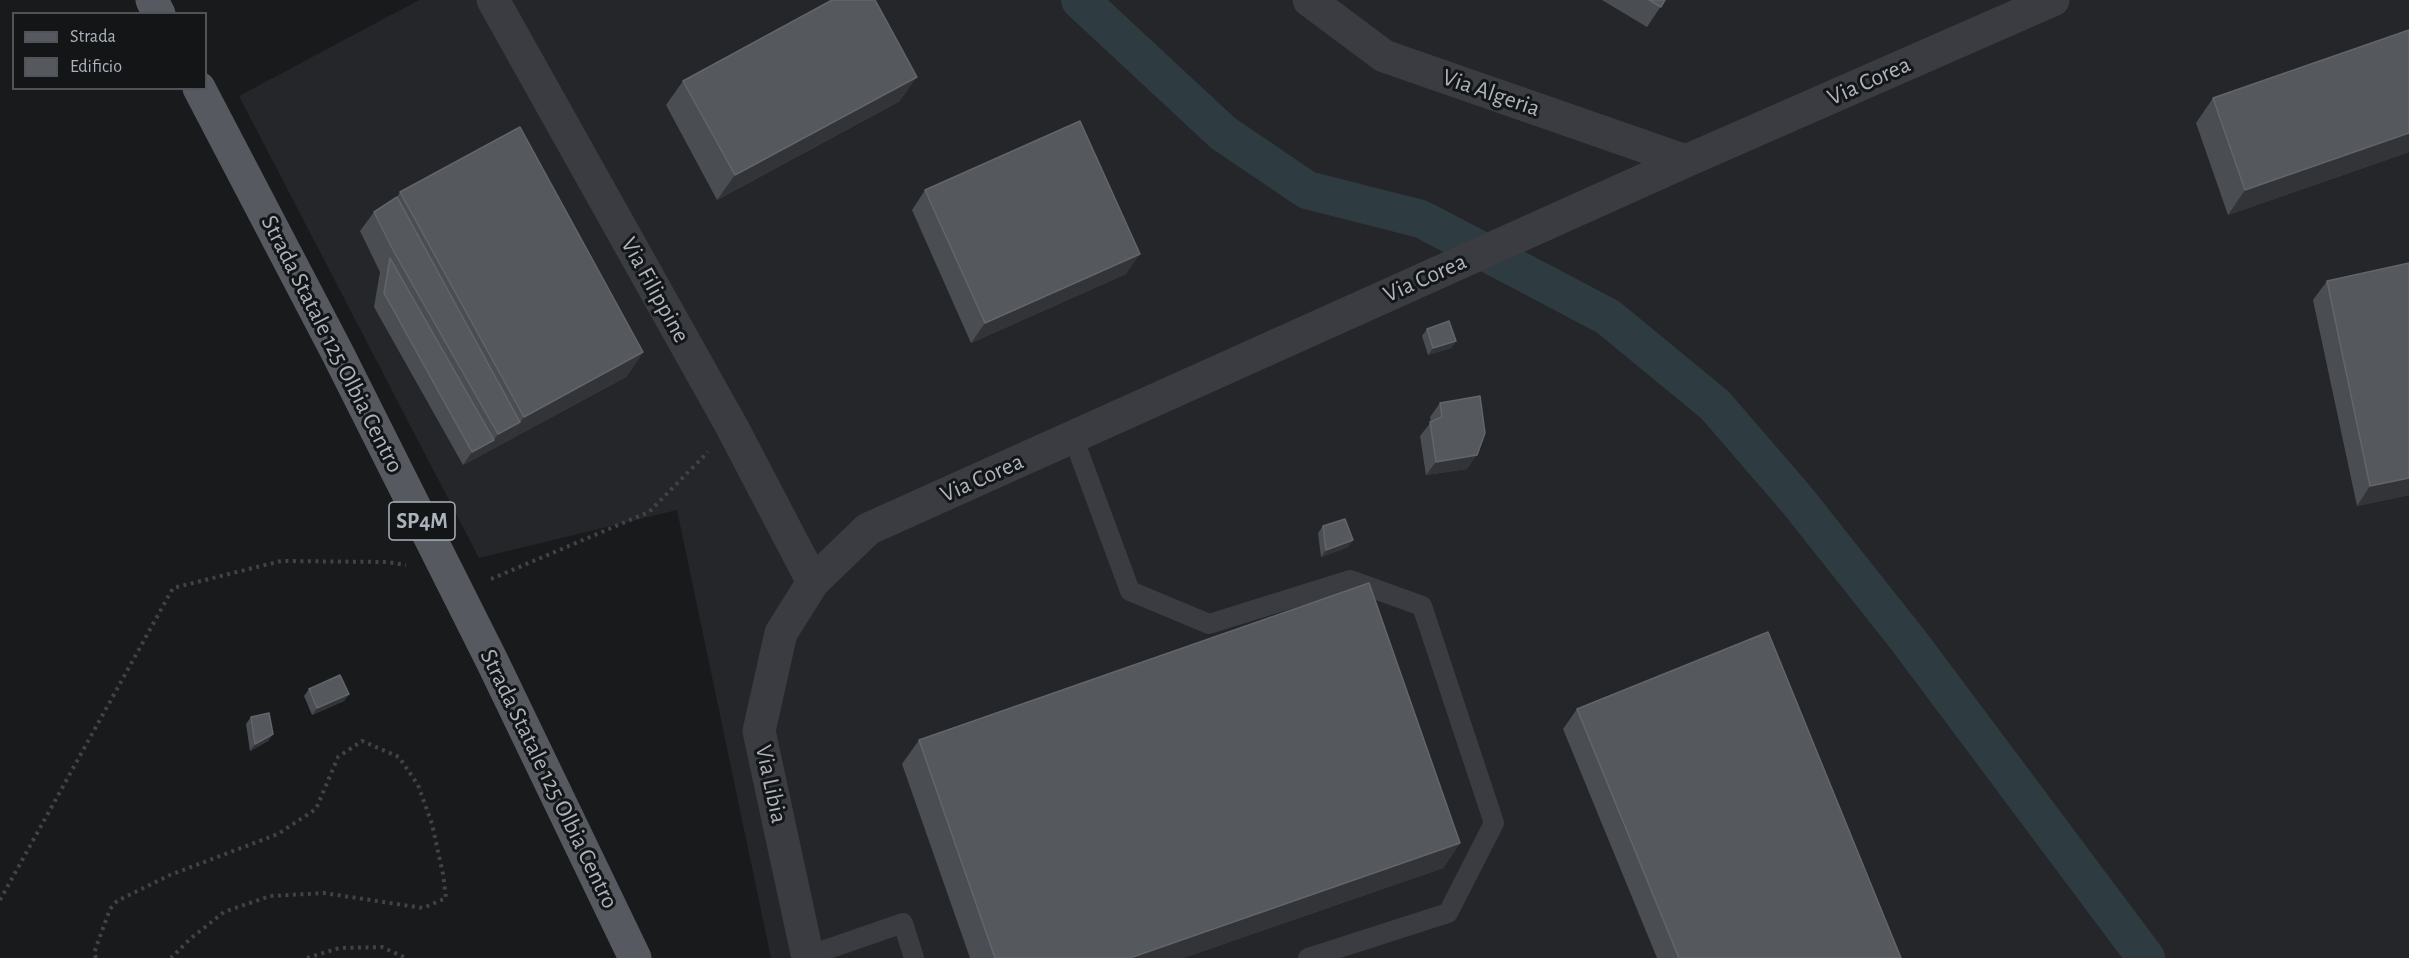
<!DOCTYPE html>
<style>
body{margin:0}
#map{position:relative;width:2409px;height:958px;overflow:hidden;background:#191a1c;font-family:"Alegreya Sans",sans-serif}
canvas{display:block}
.legend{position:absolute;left:12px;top:12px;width:195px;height:78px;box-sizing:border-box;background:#141517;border:2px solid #505459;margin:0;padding:8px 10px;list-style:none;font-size:18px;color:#abb3bc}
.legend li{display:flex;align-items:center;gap:12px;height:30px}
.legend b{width:30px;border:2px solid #505459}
</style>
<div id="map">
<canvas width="2409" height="958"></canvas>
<ul class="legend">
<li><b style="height:8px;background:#565a60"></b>Strada</li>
<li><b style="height:16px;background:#55585d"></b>Edificio</li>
</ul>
</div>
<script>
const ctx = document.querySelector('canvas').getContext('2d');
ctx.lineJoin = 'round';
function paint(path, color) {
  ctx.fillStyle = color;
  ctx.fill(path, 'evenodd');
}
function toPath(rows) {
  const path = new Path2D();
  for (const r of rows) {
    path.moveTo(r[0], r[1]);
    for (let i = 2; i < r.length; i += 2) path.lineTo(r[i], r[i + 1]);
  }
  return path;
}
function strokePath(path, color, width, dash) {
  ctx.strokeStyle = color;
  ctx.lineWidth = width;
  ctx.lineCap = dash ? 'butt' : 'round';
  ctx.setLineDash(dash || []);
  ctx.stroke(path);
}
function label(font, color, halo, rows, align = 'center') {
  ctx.font = font + ' "Alegreya Sans",sans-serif';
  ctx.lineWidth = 6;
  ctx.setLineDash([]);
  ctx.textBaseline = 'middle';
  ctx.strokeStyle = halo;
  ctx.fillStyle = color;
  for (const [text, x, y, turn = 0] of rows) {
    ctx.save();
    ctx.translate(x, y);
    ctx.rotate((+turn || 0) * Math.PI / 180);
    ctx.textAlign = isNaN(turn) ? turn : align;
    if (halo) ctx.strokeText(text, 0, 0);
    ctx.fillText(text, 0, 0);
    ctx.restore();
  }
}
paint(toPath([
 [419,0,2409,0,2409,958,771,958,677,510,479,558,239,96]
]), '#252629');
strokePath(toPath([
 [1080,0,1223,133,1307,190,1421,219,1519,270,1608,317,1715,405,1797,500,1908,640,2146,958]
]), '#2e3b41', 38);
strokePath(toPath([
 [491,579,649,512,708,452],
 [0,900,173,588,281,561,387,562,406,565],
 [96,958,94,953,110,909,117,901,170,875,278,834,316,809,338,757,362,741,399,757,418,785,432,824,443,874,446,898,423,908,324,893,270,896,224,912,190,939,171,958],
 [307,958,339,948,382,947,406,958]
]), '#404348', 4, [3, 4.5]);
strokePath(toPath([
 [1073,437,1130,591,1209,624,1350,580,1422,606,1494,823,1448,913,1308,958],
 [808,956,903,923,914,958]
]), '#3a3c41', 20);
strokePath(toPath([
 [493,0,732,427,813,582],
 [1309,0,1384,56,1686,161],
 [808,958,759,731,781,633,813,582,868,529,1686,161,2053,0]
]), '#3a3c41', 33);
strokePath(toPath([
 [152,0,159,14]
]), '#565a60', 33);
strokePath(toPath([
 [199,88,337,352,492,661,635,958]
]), '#565a60', 33);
paint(toPath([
 [1602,0,1665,0,1647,27],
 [2409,30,2409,152,2228,215,2196,123,2213,98],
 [683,81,900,101,717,200,666,105],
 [925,190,1126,274,971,343,912,210],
 [400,192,643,352,626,377,463,465,374,307,380,272,360,231,374,212,397,197],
 [2327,281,2409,495,2357,506,2313,300],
 [1427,329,1456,341,1451,348,1428,355,1422,336],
 [1440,403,1467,469,1426,475,1420,436,1431,422,1430,417],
 [1323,526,1348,547,1321,557,1318,533],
 [309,689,349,694,344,701,312,715,304,696],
 [1577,709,1901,958,1657,958,1563,729],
 [251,717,273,734,268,741,250,751,246,724],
 [919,740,1460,843,1443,868,1183,958,970,958,902,764]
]), '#4a4d51');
paint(toPath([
 [917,77,900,101,717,200,735,175],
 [2409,133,2409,152,2228,215,2245,190],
 [1140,254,1126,274,971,343,985,323],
 [1456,341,1451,348,1428,355,1433,348],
 [643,352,626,377,506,442,524,417],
 [520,422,506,442,463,465,472,452,494,440,498,434],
 [1477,455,1467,469,1426,475,1436,462],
 [2409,478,2409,495,2357,506,2370,486],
 [1353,540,1348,547,1321,557,1326,550],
 [349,694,344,701,312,715,317,708],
 [273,734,268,741,250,751,255,744],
 [1460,843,1443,868,1183,958,1130,958]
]), '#323437');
const building = toPath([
 [832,0,875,0,917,77,735,175,683,81,832,0],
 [1649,0,1665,0,1661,7,1649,0],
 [2409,30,2409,133,2245,190,2213,98,2409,30],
 [1080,121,1140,254,985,323,925,190,1080,121],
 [520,127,643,352,524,417,400,192,520,127],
 [397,197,520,422,498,434,394,252,374,212,397,197],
 [390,258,494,440,472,452,384,293,390,258],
 [2409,263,2409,478,2370,486,2327,281,2409,263],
 [1449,321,1456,341,1433,348,1427,329,1449,321],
 [1480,396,1485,433,1477,455,1436,462,1430,422,1442,417,1440,403,1480,396],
 [1345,519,1353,540,1326,550,1323,526,1345,519],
 [1369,583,1460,843,1130,958,995,958,919,740,1369,583],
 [1768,632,1901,958,1679,958,1577,709,1768,632],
 [340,675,349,694,317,708,309,689,340,675],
 [269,713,273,734,255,744,251,717,269,713]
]);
paint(building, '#55585d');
strokePath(building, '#62666c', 1.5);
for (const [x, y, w] of [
 [422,521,66]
]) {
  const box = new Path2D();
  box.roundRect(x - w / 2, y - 19, w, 38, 4.5);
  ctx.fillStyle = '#141517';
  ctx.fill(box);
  strokePath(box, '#abb3bc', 1.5);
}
label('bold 22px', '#abb3bc', null, [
 ["SP4M",422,521]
]);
label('24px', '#abb3bc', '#141517', [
 ["Via Corea",1869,81,-24],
 ["Via Algeria",1491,93,19],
 ["Via Corea",1425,278,-24],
 ["Via Filippine",655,290,61],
 ["Strada Statale 125 Olbia Centro",332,344,63],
 ["Via Corea",982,478,-24],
 ["Strada Statale 125 Olbia Centro",549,779,64],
 ["Via Libia",771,784,78]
]);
</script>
